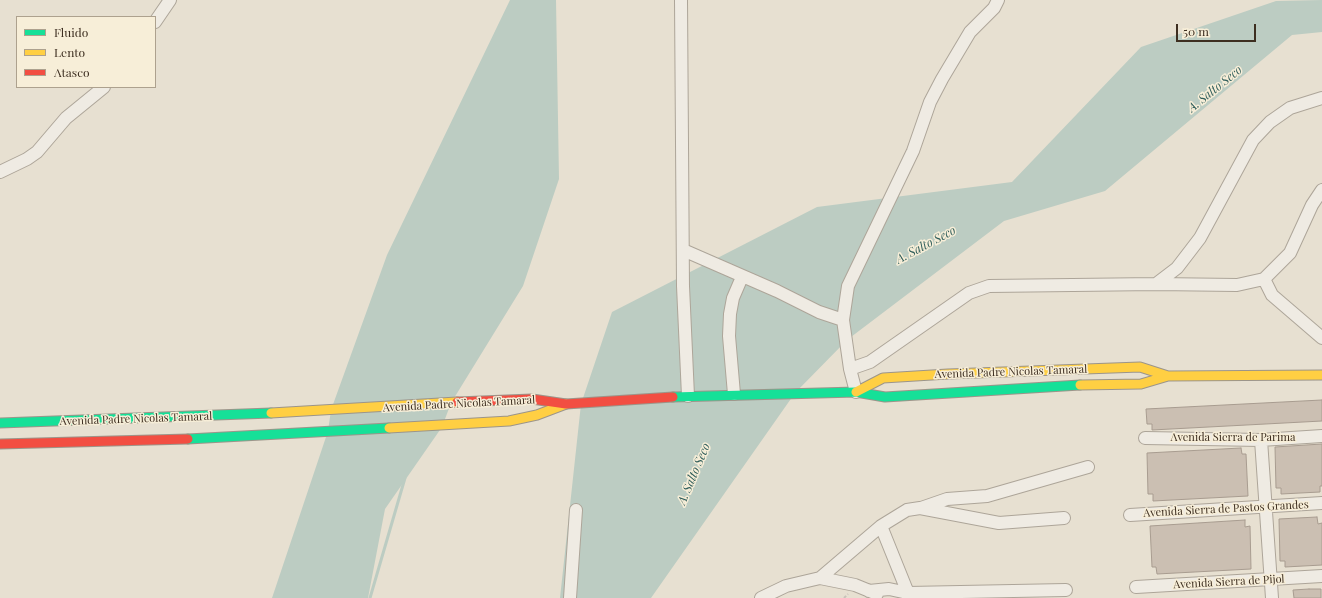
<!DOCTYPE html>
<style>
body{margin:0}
#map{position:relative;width:1322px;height:598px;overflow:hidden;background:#e7e0d1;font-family:"Playfair Display",serif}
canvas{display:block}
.legend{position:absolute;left:16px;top:16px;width:140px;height:72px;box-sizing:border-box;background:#f7eed8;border:1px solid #ada18e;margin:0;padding:5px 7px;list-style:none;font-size:12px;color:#3d2e20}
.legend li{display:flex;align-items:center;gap:8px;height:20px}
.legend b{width:20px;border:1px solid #ada18e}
.scale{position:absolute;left:1176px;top:24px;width:80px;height:18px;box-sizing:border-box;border:2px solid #3d2e20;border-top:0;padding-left:5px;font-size:12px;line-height:14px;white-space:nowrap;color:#3d2e20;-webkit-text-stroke:3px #f7eed8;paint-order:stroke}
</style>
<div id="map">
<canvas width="1322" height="598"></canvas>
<ul class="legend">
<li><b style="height:5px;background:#16e098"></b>Fluido</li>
<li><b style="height:5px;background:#ffcf43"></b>Lento</li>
<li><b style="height:5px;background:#f24e42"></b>Atasco</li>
</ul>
<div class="scale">50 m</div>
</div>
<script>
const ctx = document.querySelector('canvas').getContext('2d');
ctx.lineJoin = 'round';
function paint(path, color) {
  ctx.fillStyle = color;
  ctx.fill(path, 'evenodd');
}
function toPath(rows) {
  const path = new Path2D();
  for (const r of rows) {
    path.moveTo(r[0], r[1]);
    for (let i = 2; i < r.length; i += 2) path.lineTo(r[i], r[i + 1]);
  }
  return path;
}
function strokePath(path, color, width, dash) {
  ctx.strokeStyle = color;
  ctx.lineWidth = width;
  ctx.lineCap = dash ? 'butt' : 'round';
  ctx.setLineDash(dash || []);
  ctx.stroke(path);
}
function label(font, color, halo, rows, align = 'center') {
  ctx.font = font + ' "Playfair Display",serif';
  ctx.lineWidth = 3;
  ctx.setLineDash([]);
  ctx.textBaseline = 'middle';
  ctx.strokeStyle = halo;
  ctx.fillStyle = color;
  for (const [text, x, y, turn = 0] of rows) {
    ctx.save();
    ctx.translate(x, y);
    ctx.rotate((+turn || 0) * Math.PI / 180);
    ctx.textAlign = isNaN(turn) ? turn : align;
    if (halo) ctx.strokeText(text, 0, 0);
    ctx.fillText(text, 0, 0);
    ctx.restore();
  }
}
paint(toPath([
 [510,0,556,0,559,179,523,286,451,403,442,427,385,509,368,598,272,598,328,431,331,410,387,255],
 [1322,0,1322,32,1292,35,1105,191,1004,221,847,340,795,393,651,598,560,598,581,404,612,312,817,207,1012,182,1141,47,1276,1]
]), '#bcccc2');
strokePath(toPath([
 [370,598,405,478]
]), '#bcccc2', 3);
const building = toPath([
 [1322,400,1322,421,1152,430,1152,424,1147,424,1146,409,1322,400],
 [1322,444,1322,486,1320,486,1320,492,1281,494,1281,488,1276,488,1275,447,1322,444],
 [1241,448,1242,454,1246,454,1248,496,1153,501,1153,494,1148,494,1147,453,1241,448],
 [1317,517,1318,524,1322,523,1322,565,1285,567,1285,561,1280,561,1279,519,1317,517],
 [1245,520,1245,527,1250,526,1251,569,1157,574,1156,567,1152,567,1150,526,1245,520],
 [1309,589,1321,589,1321,598,1294,598,1293,590,1309,589]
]);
paint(building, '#cbbfb2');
strokePath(building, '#a89c90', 1);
const street = toPath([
 [681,0,683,286,688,396],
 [155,22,170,0],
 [0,172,27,159,37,152,66,118,104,87],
 [683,250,777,291,819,312,843,320],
 [1264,279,1272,295,1322,338],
 [1156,284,1177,268,1200,238,1253,140,1270,122,1290,108,1322,98],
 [850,369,870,362,969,293,989,286,1156,284,1237,285,1264,279,1290,253,1312,205,1322,190],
 [856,392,850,369,843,320,848,286,913,151,930,102,942,79,970,32,994,8,998,0],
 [734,394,729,336,730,314,733,298,742,277],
 [1145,438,1261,440,1322,436],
 [1261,440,1272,598],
 [921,508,947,499,987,496,1088,467],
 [1130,515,1322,503],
 [881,526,910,598],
 [820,578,881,526,907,510,920,508,999,523,1064,518],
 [1136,587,1322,576],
 [869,591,889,589,908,593,1066,590],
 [570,598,576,510],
 [761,598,786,586,820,578,855,585,877,594]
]);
const fast = toPath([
 [673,397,856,392,885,397,1080,385],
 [0,423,271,413],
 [188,439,389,428]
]);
const slow = toPath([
 [1080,385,1141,384,1168,376,1322,375],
 [856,392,883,378,948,374,1140,367,1168,376],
 [271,413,457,402],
 [389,428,509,421,537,415,566,404]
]);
const jam = toPath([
 [457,402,532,399,566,404,673,397],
 [0,444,188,439]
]);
strokePath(street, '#ada599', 14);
strokePath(fast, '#9c958a', 11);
strokePath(slow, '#9c958a', 11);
strokePath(jam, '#9c958a', 11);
strokePath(toPath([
 [844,598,848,594]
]), '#c8c2b9', 2, [3, 2]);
strokePath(street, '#efebe3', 12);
strokePath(fast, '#16e098', 9);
strokePath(slow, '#ffcf43', 9);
strokePath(jam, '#f24e42', 9);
label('11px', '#3d2e20', '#f7eed8', [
 ["Avenida Padre Nicolas Tamaral",1011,372,-2],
 ["Avenida Padre Nicolas Tamaral",459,404,-3],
 ["Avenida Padre Nicolas Tamaral",136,419,-2],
 ["Avenida Sierra de Parima",1233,438],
 ["Avenida Sierra de Pastos Grandes",1226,509,-3],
 ["Avenida Sierra de Pijol",1229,582,-3]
]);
label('italic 12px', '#2f5d5a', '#f7eed8', [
 ["A. Salto Seco",1215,89,-39],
 ["A. Salto Seco",926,245,-28],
 ["A. Salto Seco",694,474,-67]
]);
</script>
